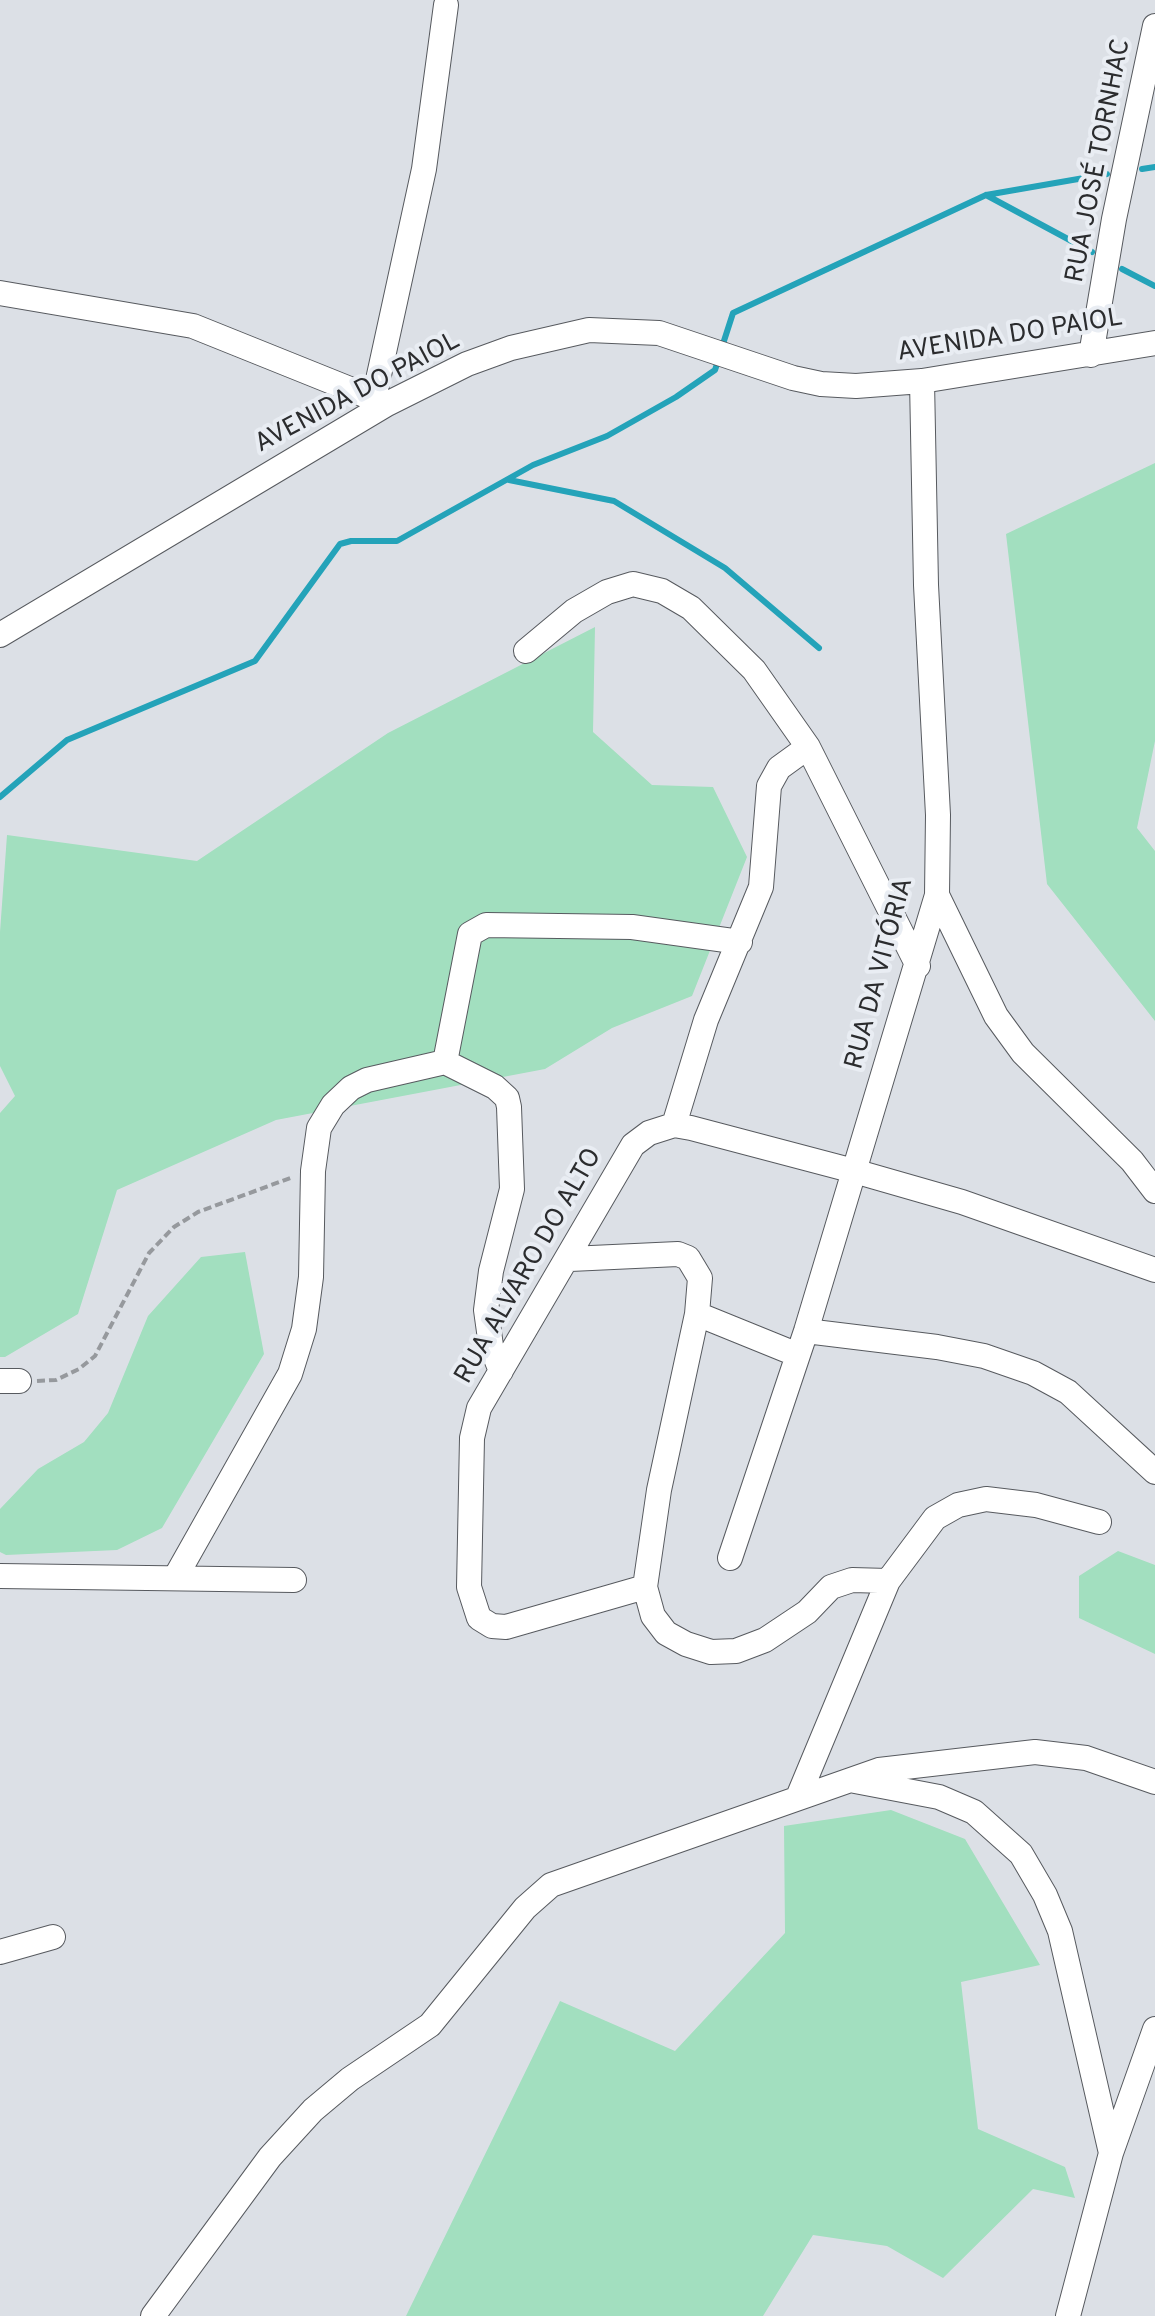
<!DOCTYPE html>
<meta charset="utf-8">
<style>
body{margin:0}
canvas{display:block;background:#dce0e6}
</style>
<canvas width="1155" height="2316"></canvas>
<script>
const ctx = document.querySelector('canvas').getContext('2d');
ctx.lineJoin = 'round';
function paint(path, color) {
  ctx.fillStyle = color;
  ctx.fill(path, 'evenodd');
}
function toPath(rows) {
  const path = new Path2D();
  for (const r of rows) {
    path.moveTo(r[0], r[1]);
    for (let i = 2; i < r.length; i += 2) path.lineTo(r[i], r[i + 1]);
  }
  return path;
}
function strokePath(path, color, width, dash) {
  ctx.strokeStyle = color;
  ctx.lineWidth = width;
  ctx.lineCap = dash ? 'butt' : 'round';
  ctx.setLineDash(dash || []);
  ctx.stroke(path);
}
function label(font, color, halo, rows, align = 'center') {
  ctx.font = font + ' Overpass,sans-serif';
  ctx.lineWidth = 8;
  ctx.setLineDash([]);
  ctx.textBaseline = 'middle';
  ctx.strokeStyle = halo;
  ctx.fillStyle = color;
  for (const [text, x, y, turn = 0] of rows) {
    ctx.save();
    ctx.translate(x, y);
    ctx.rotate((+turn || 0) * Math.PI / 180);
    ctx.textAlign = isNaN(turn) ? turn : align;
    if (halo) ctx.strokeText(text, 0, 0);
    ctx.fillText(text, 0, 0);
    ctx.restore();
  }
}
paint(toPath([
 [1155,463,1155,741,1137,828,1155,851,1155,1021,1047,884,1006,534],
 [595,627,593,732,652,785,713,787,747,857,692,996,612,1028,545,1069,276,1120,117,1190,78,1314,5,1357,0,1357,0,1113,15,1096,0,1066,0,932,7,835,197,861,388,733],
 [245,1252,264,1354,162,1528,117,1550,6,1555,0,1552,0,1509,38,1469,84,1442,108,1413,148,1316,201,1257],
 [1118,1551,1155,1565,1155,1654,1079,1618,1079,1576],
 [891,1810,965,1839,1040,1965,961,1982,978,2129,1065,2167,1075,2198,1033,2189,943,2278,887,2246,813,2235,763,2316,406,2316,560,2001,675,2051,785,1933,784,1826]
]), '#a2dfbf');
strokePath(toPath([
 [1142,169,1155,167],
 [986,195,1092,252],
 [1122,269,1155,286],
 [722,347,733,313,986,195,1107,174],
 [509,480,614,501,725,568,819,648],
 [0,797,67,740,255,661,340,544,351,541,397,541,533,465,607,436,676,397,715,370,719,358]
]), '#24a3b9', 6);
const minor = toPath([
 [0,293,193,326,387,404],
 [1091,355,1114,219,1155,26],
 [374,398,424,169,446,5],
 [0,635,387,404,467,364,511,348,589,330,659,333,793,378,821,384,856,386,922,381,1155,343],
 [526,651,574,611,607,592,633,584,662,591,691,608,754,670,808,747,918,966],
 [937,895,996,1016,1023,1053,1132,1161,1155,1191],
 [445,1062,495,1087,507,1098,509,1107,512,1189,491,1271,486,1310,491,1346,501,1371],
 [674,1125,706,1020,761,887,769,786,779,768,808,747],
 [570,1259,678,1254,688,1258,700,1278,697,1314,798,1355],
 [697,1314,659,1490,645,1587,653,1616,666,1633,686,1644,711,1652,736,1651,765,1640,807,1612,831,1587,852,1580,888,1581],
 [806,1331,937,1347,984,1356,1033,1373,1068,1392,1155,1472],
 [0,1381,19,1381],
 [730,1558,806,1331,937,895,938,815,926,585,922,381],
 [0,1576,294,1580],
 [175,1578,290,1374,304,1329,311,1277,313,1171,319,1128,333,1105,351,1088,367,1080,445,1062,470,934,486,925,632,927,740,942],
 [645,1587,506,1627,492,1626,479,1618,469,1587,472,1438,479,1408,633,1145,649,1133,674,1125,691,1128,854,1171,962,1202,1155,1270],
 [855,1781,939,1797,974,1812,1021,1854,1045,1895,1060,1931,1111,2153],
 [798,1797,888,1581,935,1518,958,1505,986,1499,1036,1505,1099,1522],
 [0,1952,53,1937],
 [153,2316,270,2157,313,2110,350,2079,430,2025,525,1908,551,1885,879,1770,1035,1752,1086,1758,1155,1782],
 [1068,2316,1111,2153,1155,2029]
]);
strokePath(minor, '#575a5f', 26);
strokePath(toPath([
 [37,1381,56,1380,79,1369,95,1356,149,1253,174,1227,198,1212,293,1177]
]), '#96999d', 4, [8, 4]);
strokePath(minor, '#fff', 24);
label('26px', '#2b2c2e', '#e9edf3', [
 ["RUA JOSÉ TORNHAC",1100,161,-79],
 ["AVENIDA DO PAIOL",1010,337,-9],
 ["AVENIDA DO PAIOL",358,394,-28],
 ["RUA DA VITÓRIA",881,974,-75],
 ["RUA ALVARO DO ALTO",530,1267,-60]
]);
</script>
